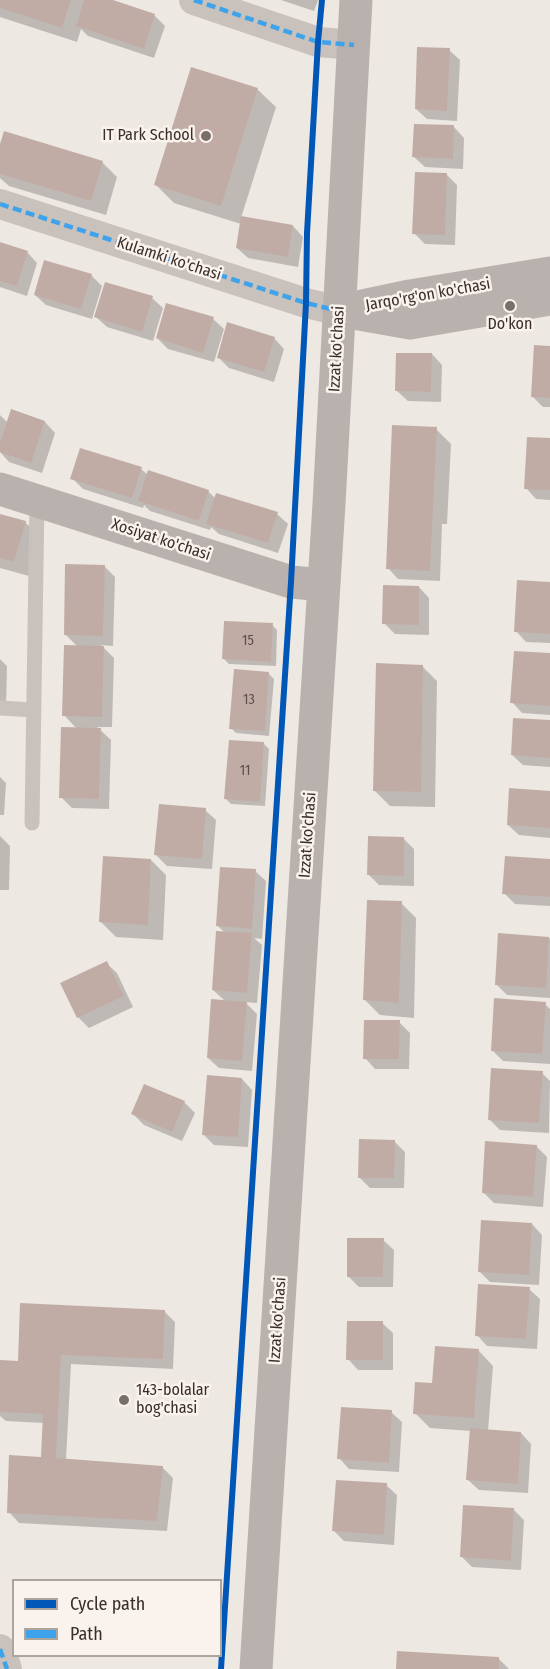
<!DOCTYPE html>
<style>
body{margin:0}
#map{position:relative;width:550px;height:1669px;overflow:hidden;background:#eee8e3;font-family:"Fira Sans Condensed",sans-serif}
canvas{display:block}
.legend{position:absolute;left:12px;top:1579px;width:210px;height:78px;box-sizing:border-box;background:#faf2ec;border:2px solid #ada49e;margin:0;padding:8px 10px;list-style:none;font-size:18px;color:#392e2a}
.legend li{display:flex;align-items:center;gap:12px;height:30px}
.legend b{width:30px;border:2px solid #ada49e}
</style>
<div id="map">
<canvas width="550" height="1669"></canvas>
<ul class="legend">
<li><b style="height:8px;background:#0057b8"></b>Cycle path</li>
<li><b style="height:8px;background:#3fa3eb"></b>Path</li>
</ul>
</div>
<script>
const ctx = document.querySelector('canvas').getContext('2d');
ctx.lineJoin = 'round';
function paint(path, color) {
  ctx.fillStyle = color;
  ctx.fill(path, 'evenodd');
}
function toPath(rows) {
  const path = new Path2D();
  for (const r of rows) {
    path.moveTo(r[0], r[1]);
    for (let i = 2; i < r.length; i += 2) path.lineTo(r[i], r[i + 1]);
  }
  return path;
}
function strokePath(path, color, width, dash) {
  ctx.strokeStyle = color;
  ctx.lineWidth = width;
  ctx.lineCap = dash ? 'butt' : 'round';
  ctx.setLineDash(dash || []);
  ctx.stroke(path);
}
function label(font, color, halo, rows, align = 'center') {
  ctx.font = font + ' "Fira Sans Condensed",sans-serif';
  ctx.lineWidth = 5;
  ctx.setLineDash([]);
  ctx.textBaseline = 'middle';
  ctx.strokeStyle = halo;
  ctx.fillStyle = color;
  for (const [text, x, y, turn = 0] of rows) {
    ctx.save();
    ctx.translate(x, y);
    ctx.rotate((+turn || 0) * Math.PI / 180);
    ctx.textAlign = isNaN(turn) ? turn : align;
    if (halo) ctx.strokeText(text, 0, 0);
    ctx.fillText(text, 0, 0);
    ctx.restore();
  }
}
paint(toPath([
 [0,0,108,0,155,16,165,26,154,58,88,36,81,29,77,42,0,17],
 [281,0,318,0,314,11],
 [449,50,460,60,457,121,427,119,416,109],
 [257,89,276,107,241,218,293,226,303,237,298,267,248,258,237,248,241,224,174,203,156,185],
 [454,127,464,138,463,169,425,167,414,157],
 [0,149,102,162,117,177,106,215,9,186,0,178],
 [447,175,457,185,455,245,425,244,414,233],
 [0,244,27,252,37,263,27,296,0,287],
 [91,275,102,286,92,319,46,305,35,295],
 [152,298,163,308,153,341,107,327,96,317],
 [213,319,224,329,214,362,168,349,157,338],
 [274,338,284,349,274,382,229,368,218,357],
 [550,347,550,407,543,407,532,396],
 [432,354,442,365,441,402,408,401,397,391],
 [0,415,8,423,45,422,55,433,42,473,9,462,0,452],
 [436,429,451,444,447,524,442,524,440,581,398,579,388,568],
 [550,440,550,500,536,499,526,488],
 [141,469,148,475,208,491,216,499,277,514,288,524,278,553,219,534,211,527,210,530,150,511,144,505,143,508,83,489,72,478],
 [0,515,25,522,40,537,29,576,0,568],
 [104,566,115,577,113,646,101,645,114,658,112,727,97,727,111,740,109,809,72,808,61,797,77,729,64,715,78,647,65,634],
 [550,584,550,643,526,642,516,631],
 [419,587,429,598,429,635,395,634,384,623],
 [272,625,277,630,276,666,229,664,224,659],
 [550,655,550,715,522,713,512,702],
 [0,659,7,666,6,706,0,706],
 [422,666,437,681,435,807,390,806,375,791],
 [269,674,274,679,269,736,236,733,231,728],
 [550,722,550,767,523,765,512,755],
 [264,744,269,749,265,806,231,804,226,799],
 [0,777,6,783,4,815,0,815],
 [550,792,550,838,519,835,508,825],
 [205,810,216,820,212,869,167,866,156,855],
 [0,836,10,846,9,890,0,890],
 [404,839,414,849,414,886,379,885,369,875],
 [151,860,166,875,163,940,116,937,101,922],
 [550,861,550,906,515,904,504,893],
 [255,871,266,881,262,939,254,938,262,945,257,1003,245,1002,257,1014,252,1071,219,1068,208,1058,225,1001,213,990,225,933,217,925],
 [401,903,416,918,414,1018,380,1015,365,1000],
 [549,938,550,939,550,998,507,995,496,984],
 [106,963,117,973,133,1007,89,1028,78,1017,62,984],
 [545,1004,550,1009,550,1064,503,1061,492,1050],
 [399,1022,410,1033,409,1069,375,1069,365,1058],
 [542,1073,550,1081,549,1133,500,1130,489,1119],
 [242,1079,252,1090,248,1147,214,1145,203,1134],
 [184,1102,195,1113,182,1141,144,1125,133,1114],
 [394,1141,405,1152,404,1188,370,1188,359,1177],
 [536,1146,547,1157,543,1207,494,1203,484,1193],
 [532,1224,542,1235,539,1285,490,1282,479,1271],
 [383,1240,394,1250,393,1287,359,1287,348,1276],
 [529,1289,540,1299,537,1349,487,1346,477,1335],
 [164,1311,175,1322,173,1369,71,1364,66,1460,162,1467,173,1478,167,1531,19,1523,9,1512,42,1459,44,1423,6,1421,0,1416,0,1361,19,1363],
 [382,1323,393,1333,393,1370,358,1370,348,1359],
 [478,1350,493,1366,488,1431,521,1433,531,1444,528,1493,479,1490,468,1480,471,1431,430,1428,415,1413,433,1385],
 [391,1412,402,1422,399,1472,349,1469,339,1458],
 [386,1485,397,1495,394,1545,344,1541,334,1531],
 [514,1510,524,1520,521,1570,472,1567,461,1556],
 [499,1659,509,1669,398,1669]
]), '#0003');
paint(toPath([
 [0,0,71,0,62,28,0,8],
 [84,0,113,0,155,14,144,49,76,26],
 [417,47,450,48,447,111,415,109],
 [191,67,258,88,221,206,154,185],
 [414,124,454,125,453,159,412,157],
 [4,131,103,161,91,201,0,174,0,144],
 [415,172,447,173,445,235,412,234],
 [241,216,293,225,288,257,236,248],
 [0,242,28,251,17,286,0,281],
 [44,260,92,274,81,309,34,295],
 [105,282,153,296,142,332,94,317],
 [166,303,214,317,203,353,156,338],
 [227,322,275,337,264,372,217,358],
 [534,345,550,346,550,398,531,397],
 [396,353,432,353,431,392,395,391],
 [11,409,45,421,31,463,0,452,0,443],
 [392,425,437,427,430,571,386,569],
 [527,437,550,438,550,490,524,489],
 [80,448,142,467,132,498,70,479],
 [148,470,209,490,199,521,138,501],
 [216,493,278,512,268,543,206,524],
 [0,514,26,521,14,562,0,558],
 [65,564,105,565,103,636,64,635],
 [517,580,550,582,550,634,514,632],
 [383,585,419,586,419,625,382,624],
 [224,621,273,623,271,662,222,659],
 [64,645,104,646,102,717,62,716],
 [514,651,550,653,550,706,510,703],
 [376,663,423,665,421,792,373,791],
 [234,669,269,672,265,731,229,729],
 [513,718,550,720,550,758,511,755],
 [61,727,101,728,99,799,59,798],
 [229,740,264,742,260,802,224,799],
 [509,788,550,791,550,828,507,825],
 [159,804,206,808,202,859,154,855],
 [368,836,404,837,404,876,367,875],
 [103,856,151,859,148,925,99,922],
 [505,856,550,859,550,897,502,894],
 [220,867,256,869,252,929,216,926],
 [367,900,402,901,399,1003,363,1000],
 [216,931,252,933,247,993,212,990],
 [498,933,549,937,546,988,495,985],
 [107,961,124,996,77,1018,60,983],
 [494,998,546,1002,542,1054,491,1051],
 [211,999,247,1002,242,1061,207,1058],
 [364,1020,400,1020,399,1059,363,1059],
 [491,1068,543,1071,539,1123,488,1120],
 [207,1075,242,1078,238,1137,202,1135],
 [144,1084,185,1101,172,1132,131,1114],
 [359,1139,395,1140,394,1178,358,1178],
 [485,1141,537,1145,533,1197,482,1193],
 [481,1220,532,1223,529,1275,478,1272],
 [347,1238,384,1238,383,1277,347,1277],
 [478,1284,530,1287,526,1339,475,1336],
 [20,1303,165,1310,163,1359,61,1355,56,1458,163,1466,157,1521,7,1513,9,1455,41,1457,43,1414,0,1412,0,1360,18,1361],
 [347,1321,383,1321,383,1360,346,1360],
 [435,1346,479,1349,474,1418,413,1414,415,1382,432,1383],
 [341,1407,392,1410,389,1463,337,1459],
 [470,1428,521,1432,518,1484,466,1480],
 [336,1480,387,1483,384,1535,332,1531],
 [463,1505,514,1508,511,1561,460,1557],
 [397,1651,499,1657,499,1669,396,1669]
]), '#c1aca5');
strokePath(toPath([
 [0,708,34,710],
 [32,823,37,501]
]), '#c8c1bc', 15);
strokePath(toPath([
 [194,0,318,42,354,45],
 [0,204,306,303,339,311],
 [0,1649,7,1669]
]), '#c8c1bc', 30);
strokePath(toPath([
 [339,311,410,296,550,273],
 [359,314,410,323,550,299],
 [0,489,291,582,324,585],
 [256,1669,329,504,356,0]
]), '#b8b1ad', 33);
strokePath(toPath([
 [194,0,318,42,354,45],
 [0,204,306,303,339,311],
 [0,1649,7,1669]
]), '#3fa3eb', 4.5, [9, 4.5]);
strokePath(toPath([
 [221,1669,291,582,306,303,307,233,318,42,322,0]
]), '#0057b8', 6);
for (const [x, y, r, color] of [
 [206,136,6,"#786f6b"],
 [510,306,6,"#786f6b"],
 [124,1400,6,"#786f6b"]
]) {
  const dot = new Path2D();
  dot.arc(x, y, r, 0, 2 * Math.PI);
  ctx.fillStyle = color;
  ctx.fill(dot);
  strokePath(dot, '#faf2ec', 2);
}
label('14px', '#5b4e49', null, [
 ["15",248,641],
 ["13",249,700],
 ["11",245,771]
]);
label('16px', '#392e2a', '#faf2ec', [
 ["IT Park School",194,136],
 ["Do'kon",510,325,"center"],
 ["143-bolalar",136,1391,"left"],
 ["bog'chasi",136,1409,"left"]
], 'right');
label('16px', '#392e2a', '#faf2ec', [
 ["Kulamki ko'chasi",169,259,18],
 ["Jarqo'rg'on ko'chasi",428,295,-10],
 ["Izzat ko'chasi",337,349,-87],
 ["Xosiyat ko'chasi",161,540,18],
 ["Izzat ko'chasi",308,835,-86],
 ["Izzat ko'chasi",278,1320,-86]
]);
</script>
